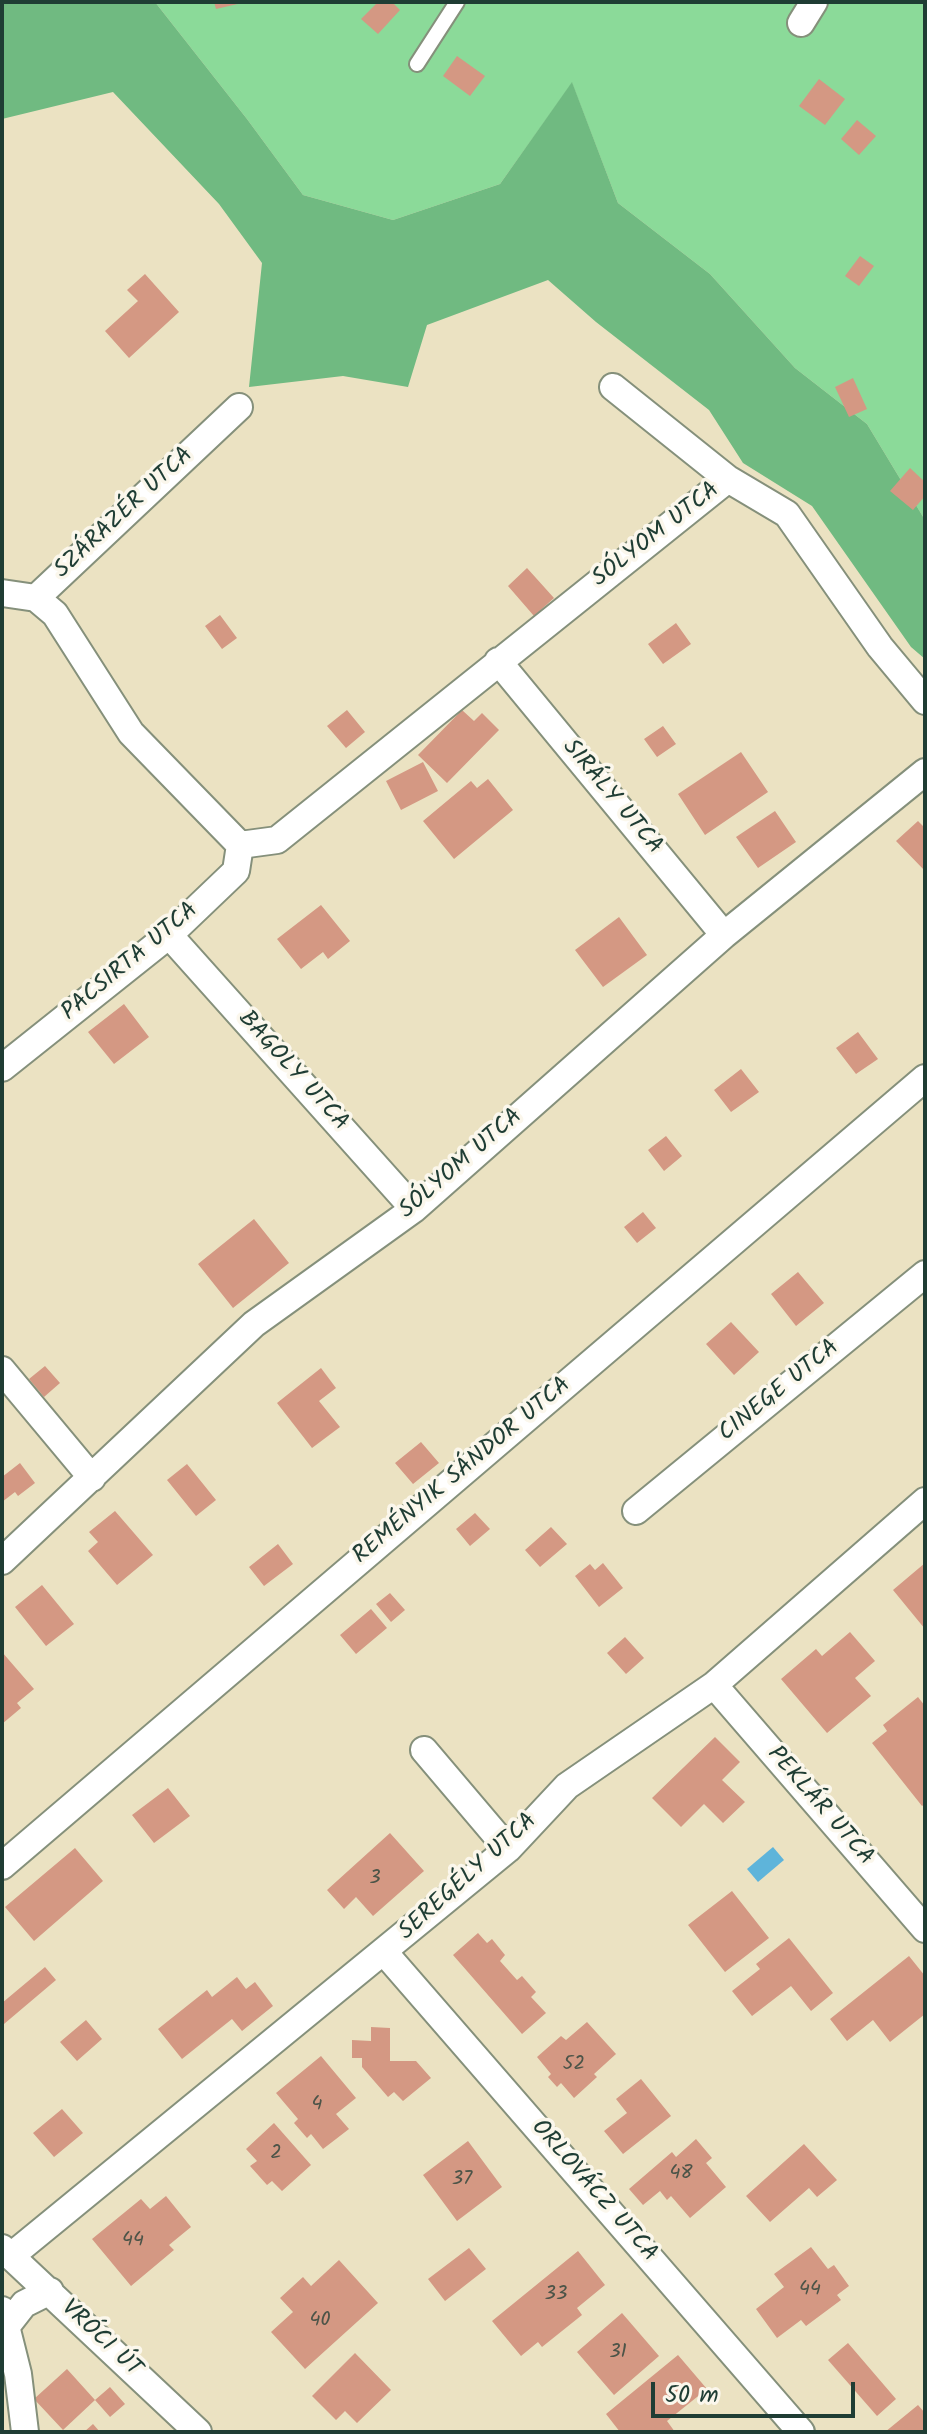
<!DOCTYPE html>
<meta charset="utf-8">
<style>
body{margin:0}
#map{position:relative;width:927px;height:2434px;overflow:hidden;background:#ebe2c2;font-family:Kalam,sans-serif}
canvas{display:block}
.frame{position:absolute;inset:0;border:4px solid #1f3d34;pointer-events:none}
.scale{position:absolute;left:651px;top:2382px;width:204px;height:36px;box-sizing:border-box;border:4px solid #1f3d34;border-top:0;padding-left:10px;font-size:24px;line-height:28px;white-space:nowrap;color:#1f3d34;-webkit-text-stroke:6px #fbf7ec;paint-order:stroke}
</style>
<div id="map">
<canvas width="927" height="2434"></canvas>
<div class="frame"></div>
<div class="scale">50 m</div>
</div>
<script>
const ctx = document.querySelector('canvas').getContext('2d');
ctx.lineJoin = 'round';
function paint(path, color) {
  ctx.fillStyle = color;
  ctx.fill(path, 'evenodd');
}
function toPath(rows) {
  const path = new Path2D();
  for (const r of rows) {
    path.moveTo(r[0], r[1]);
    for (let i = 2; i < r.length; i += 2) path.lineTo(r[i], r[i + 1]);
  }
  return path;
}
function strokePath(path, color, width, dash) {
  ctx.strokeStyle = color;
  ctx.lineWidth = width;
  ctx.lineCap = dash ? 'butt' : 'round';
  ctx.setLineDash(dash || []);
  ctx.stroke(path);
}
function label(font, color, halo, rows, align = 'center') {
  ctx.font = font + ' Kalam,sans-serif';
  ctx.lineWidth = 7;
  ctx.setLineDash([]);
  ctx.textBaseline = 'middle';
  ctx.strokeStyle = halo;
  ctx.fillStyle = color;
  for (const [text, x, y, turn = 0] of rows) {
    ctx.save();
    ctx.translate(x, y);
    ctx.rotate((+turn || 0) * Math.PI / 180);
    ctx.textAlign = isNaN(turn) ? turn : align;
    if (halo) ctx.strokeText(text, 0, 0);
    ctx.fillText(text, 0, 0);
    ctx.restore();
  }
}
paint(toPath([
 [155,2,925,2,925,520,867,424,795,368,710,274,618,203,572,83,500,184,393,220,303,195,247,119]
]), '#8bda99');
paint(toPath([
 [2,2,155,2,247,119,303,195,393,220,500,184,572,82,618,203,710,274,795,368,867,424,925,520,925,659,911,647,812,506,743,463,709,410,596,322,548,280,427,325,408,387,343,376,249,387,262,263,219,204,113,92,2,119]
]), '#70ba81');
paint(toPath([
 [773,1847,784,1860,758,1882,747,1869]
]), '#5eb4da');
paint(toPath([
 [214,2,242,2,242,3,216,9],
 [378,2,392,2,400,10,378,34,361,19],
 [457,56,485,76,470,96,443,76],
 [819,79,845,99,825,125,799,106],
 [857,120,876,136,859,155,841,139],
 [860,256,874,266,859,286,845,276],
 [145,274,179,312,129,358,105,331,138,301,127,290],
 [853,378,867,409,849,417,835,387],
 [910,468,925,482,925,496,913,510,890,491],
 [527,568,554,598,534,616,508,586],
 [220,615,237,638,222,649,205,626],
 [676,623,691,644,663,664,648,644],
 [347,710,365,732,346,748,327,726],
 [462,710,474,721,482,713,499,730,447,783,418,755],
 [663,726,676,744,657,757,644,739],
 [741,752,768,792,705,835,678,794],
 [423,762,438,791,401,810,386,781],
 [488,779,513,810,454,859,423,821,471,781,477,788],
 [775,811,796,842,758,868,736,837],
 [918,821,925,828,925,871,896,841],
 [321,905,350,941,328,959,323,952,301,969,277,939],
 [619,917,647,955,603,987,575,950],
 [124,1004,149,1037,114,1064,88,1032],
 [858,1032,878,1059,856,1074,836,1048],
 [741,1069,759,1092,731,1112,714,1090],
 [666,1136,682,1156,664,1171,648,1150],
 [643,1212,656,1228,637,1243,624,1227],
 [254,1219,289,1263,233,1308,198,1264],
 [798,1272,824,1303,796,1326,771,1294],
 [731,1322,759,1352,734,1375,706,1344],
 [45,1366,60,1383,44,1397,29,1379],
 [321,1368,336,1388,319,1401,340,1427,312,1448,277,1403],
 [421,1442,439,1463,413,1484,395,1463],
 [20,1463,35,1483,18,1496,15,1492,2,1502,2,1477],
 [187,1464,216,1500,196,1516,167,1480],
 [115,1511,153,1555,117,1585,88,1551,98,1542,89,1532],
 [475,1513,490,1529,470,1546,456,1529],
 [551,1527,567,1544,540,1567,525,1550],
 [278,1544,293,1564,264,1586,249,1567],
 [603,1563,623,1588,599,1607,575,1576,590,1564,595,1570],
 [925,1563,925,1629,893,1590],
 [42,1585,74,1624,46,1646,15,1607],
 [390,1593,405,1610,391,1622,376,1604],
 [371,1609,387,1628,356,1654,340,1635],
 [850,1632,875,1661,855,1678,871,1696,827,1733,781,1679,816,1649,822,1656],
 [625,1637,644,1658,626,1674,607,1653],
 [2,1652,34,1689,17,1703,21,1708,2,1724],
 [918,1697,925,1706,925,1804,922,1806,872,1743,887,1731,883,1725],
 [715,1737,740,1762,722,1780,745,1802,723,1823,704,1804,681,1827,652,1798],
 [168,1788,190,1816,154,1843,132,1815],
 [390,1833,424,1871,373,1916,356,1897,344,1909,327,1890],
 [75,1848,103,1881,34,1941,5,1907],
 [732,1891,769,1938,725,1972,688,1925],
 [478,1933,487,1943,492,1939,505,1955,500,1961,517,1980,522,1976,536,1992,531,1997,546,2013,522,2034,453,1955],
 [789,1938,833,1993,811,2011,791,1986,752,2016,732,1991,760,1969,756,1964],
 [909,1956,925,1976,925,2014,890,2042,873,2020,847,2041,830,2019],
 [45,1967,56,1980,4,2024,2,2003],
 [237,1977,246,1989,255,1982,273,2006,242,2031,232,2019,182,2059,158,2029,207,1990,212,1997],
 [86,2020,102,2039,77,2061,60,2042],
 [587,2022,616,2054,594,2074,597,2077,574,2098,561,2083,557,2087,548,2077,551,2074,537,2057,561,2036,566,2040],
 [371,2027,390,2028,390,2061,416,2061,431,2078,403,2101,394,2092,388,2097,362,2067,362,2058,352,2058,352,2040,371,2041],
 [321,2056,356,2098,336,2114,349,2129,323,2149,311,2134,307,2138,294,2123,298,2119,276,2093],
 [641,2079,671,2116,623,2154,604,2131,627,2113,616,2099],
 [62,2109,83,2133,54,2157,33,2133],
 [274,2123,311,2165,282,2191,272,2181,267,2185,250,2166,257,2161,246,2149],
 [696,2139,712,2158,706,2163,726,2187,690,2218,671,2196,667,2200,660,2191,643,2205,629,2189,672,2152,676,2157],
 [468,2141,502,2187,457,2221,423,2175],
 [804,2144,837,2180,817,2197,809,2188,770,2222,746,2196],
 [166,2196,191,2227,169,2245,174,2250,131,2286,92,2239,141,2199,150,2209],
 [811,2247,828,2269,834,2265,849,2286,837,2295,841,2300,806,2326,801,2320,777,2338,756,2309,784,2287,774,2274],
 [469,2248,486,2269,445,2301,428,2279],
 [578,2251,605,2285,577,2308,582,2315,542,2347,538,2342,521,2356,492,2321],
 [339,2260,378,2303,305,2369,271,2332,293,2312,280,2298,303,2277,311,2286],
 [622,2313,659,2356,614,2395,577,2352],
 [848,2343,896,2399,877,2416,828,2360],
 [355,2353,391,2390,357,2423,345,2411,336,2420,312,2396],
 [678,2355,707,2389,667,2421,675,2432,620,2432,606,2414],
 [67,2369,95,2400,63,2430,34,2399],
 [110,2387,125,2404,110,2417,95,2400],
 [918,2405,925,2413,925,2432,885,2432],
 [93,2424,100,2432,84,2432]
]), '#d49883');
const lane = toPath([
 [417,64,457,2]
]);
const street = toPath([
 [801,23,814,2],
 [613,387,728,479,787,514,880,647,925,701],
 [2,593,36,598],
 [36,598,55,614,131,733,240,845],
 [36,598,239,407],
 [498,661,724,935],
 [240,845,277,840,728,479],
 [169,935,414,1209],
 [2,1068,169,935,236,871,240,845],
 [2,1370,92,1478],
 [636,1511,925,1274],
 [2,1561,254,1324,414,1209,724,935,925,772],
 [714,1685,925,1929],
 [424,1750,508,1849],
 [2,1866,925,1078],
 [384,1952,801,2432],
 [2,2248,198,2432],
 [11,2256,508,1849,567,1786,714,1685,925,1501],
 [2,2310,18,2374,25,2432],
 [3,2337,6,2327,24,2304,50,2291]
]);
strokePath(lane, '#85907b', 18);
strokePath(street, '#85907b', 30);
strokePath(lane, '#fff', 14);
strokePath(street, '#fff', 26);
label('20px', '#4c5448', null, [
 ["3",375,1880],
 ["52",574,2066],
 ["4",317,2106],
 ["2",276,2155],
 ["48",681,2175],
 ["37",462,2181],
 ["44",133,2242],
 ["44",810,2291],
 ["33",556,2296],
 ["40",320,2322],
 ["31",618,2354]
]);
label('24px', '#1f3d34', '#fbf7ec', [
 ["SZÁRAZÉR UTCA",125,514,-43],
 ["SÓLYOM UTCA",657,536,-38],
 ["SIRÁLY UTCA",611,798,50],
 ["PACSIRTA UTCA",131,963,-40],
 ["BAGOLY UTCA",292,1072,48],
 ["SÓLYOM UTCA",462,1165,-41],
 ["CINEGE UTCA",780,1392,-39],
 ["REMÉNYIK SÁNDOR UTCA",463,1472,-40],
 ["PEKLÁR UTCA",819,1807,49],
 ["SEREGÉLY UTCA",469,1878,-42],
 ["ORLOVÁCZ UTCA",593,2192,49],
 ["VRÓCI ÚT",100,2340,43]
]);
</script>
